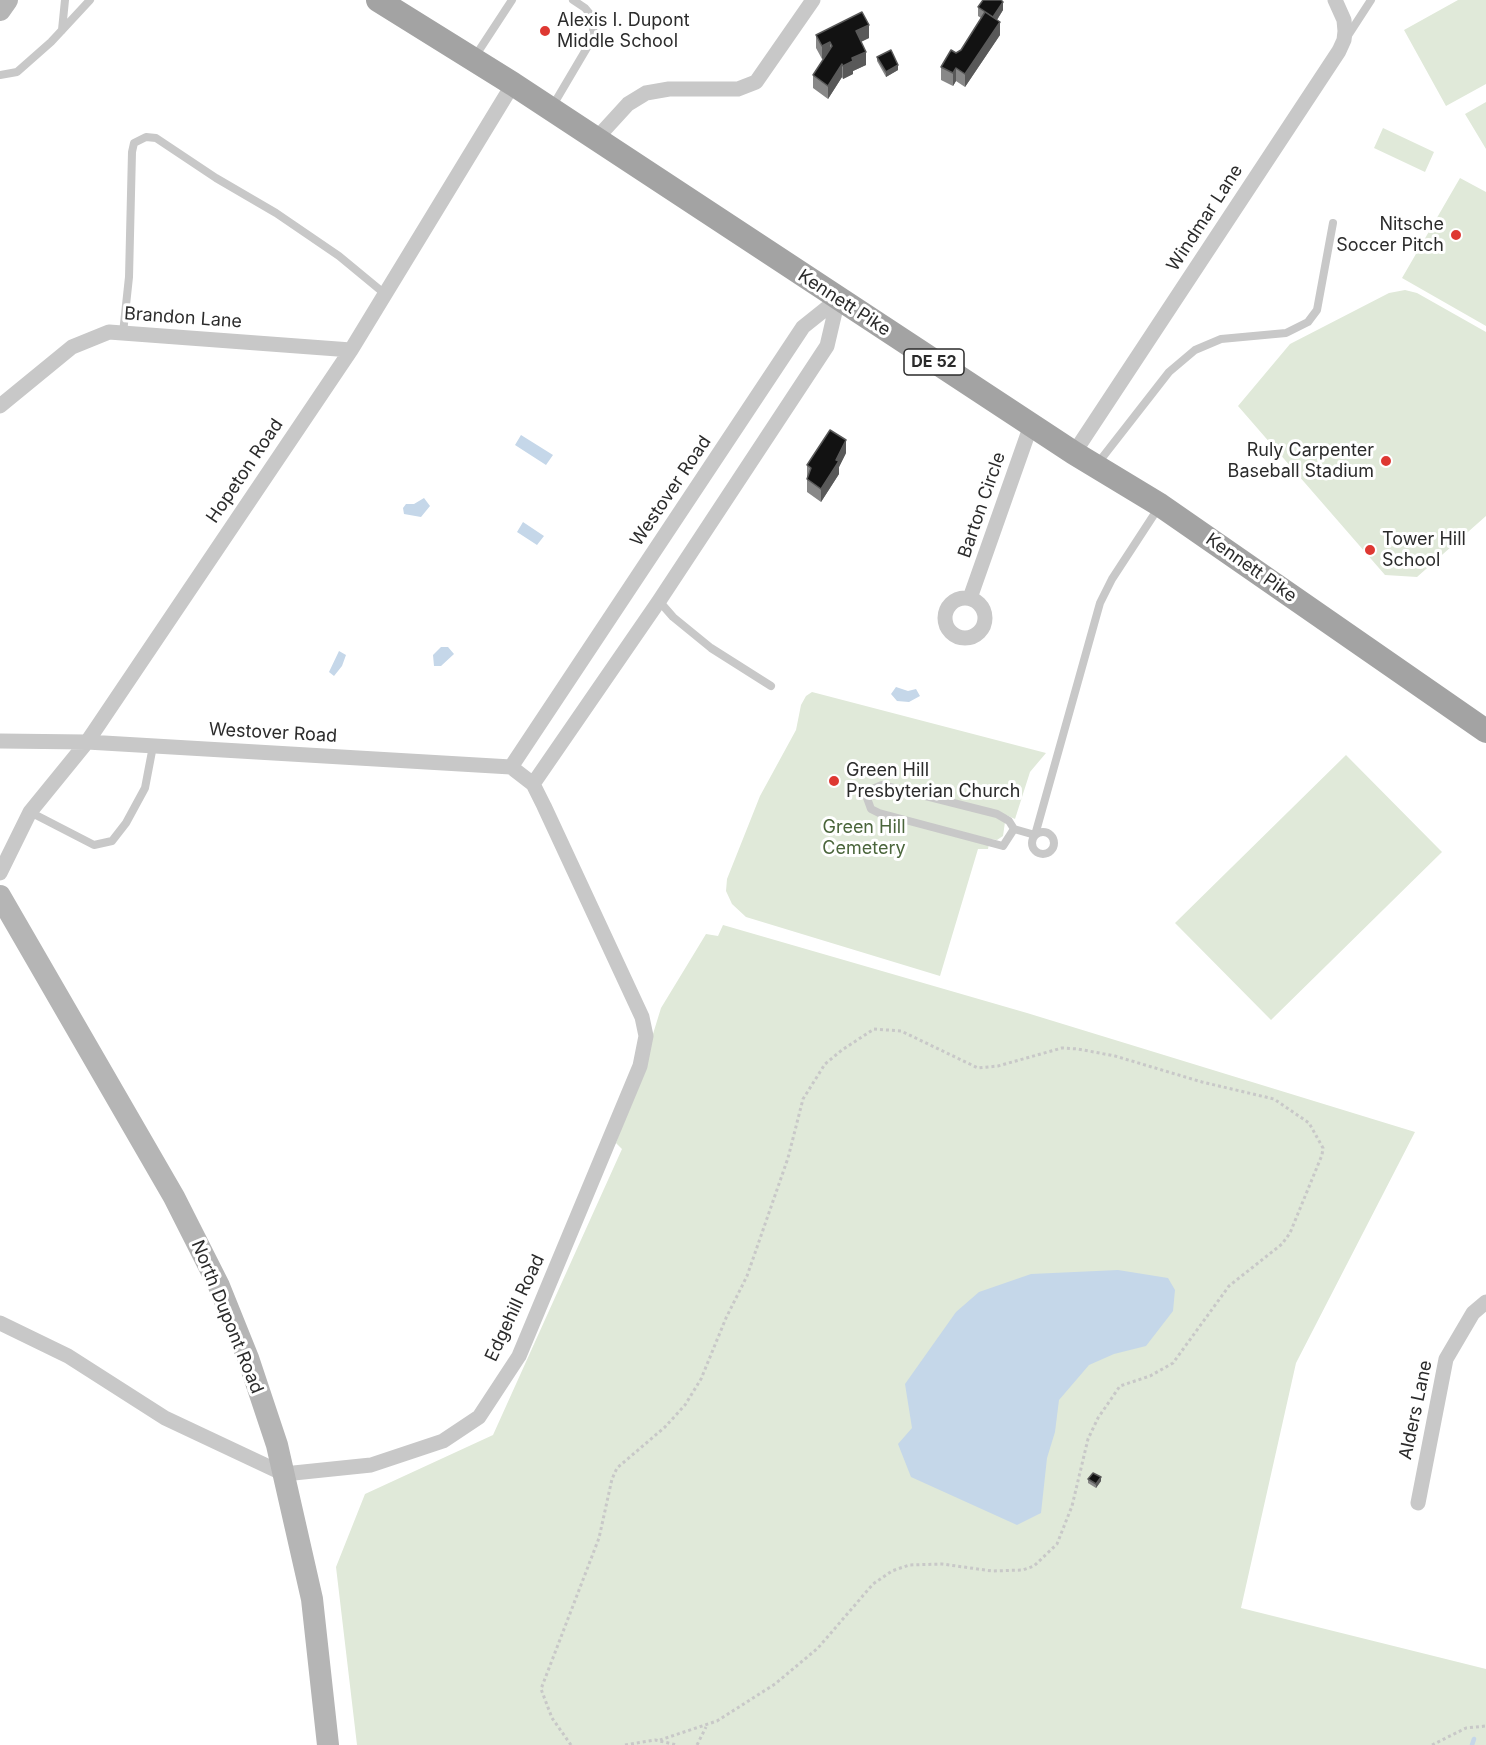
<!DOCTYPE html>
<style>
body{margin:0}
canvas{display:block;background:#fff}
</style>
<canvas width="1486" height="1745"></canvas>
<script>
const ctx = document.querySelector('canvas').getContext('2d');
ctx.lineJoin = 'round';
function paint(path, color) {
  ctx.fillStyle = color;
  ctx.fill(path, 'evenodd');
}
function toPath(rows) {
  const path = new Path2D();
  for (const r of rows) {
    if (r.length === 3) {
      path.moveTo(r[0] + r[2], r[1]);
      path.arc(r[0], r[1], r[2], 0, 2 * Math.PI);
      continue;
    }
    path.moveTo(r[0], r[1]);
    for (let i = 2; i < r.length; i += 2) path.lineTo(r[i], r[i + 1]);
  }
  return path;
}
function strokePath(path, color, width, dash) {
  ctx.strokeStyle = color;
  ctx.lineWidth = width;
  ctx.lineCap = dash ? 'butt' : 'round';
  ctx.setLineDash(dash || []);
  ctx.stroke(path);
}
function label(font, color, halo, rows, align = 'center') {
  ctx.font = font + ' Inter,sans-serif';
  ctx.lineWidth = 6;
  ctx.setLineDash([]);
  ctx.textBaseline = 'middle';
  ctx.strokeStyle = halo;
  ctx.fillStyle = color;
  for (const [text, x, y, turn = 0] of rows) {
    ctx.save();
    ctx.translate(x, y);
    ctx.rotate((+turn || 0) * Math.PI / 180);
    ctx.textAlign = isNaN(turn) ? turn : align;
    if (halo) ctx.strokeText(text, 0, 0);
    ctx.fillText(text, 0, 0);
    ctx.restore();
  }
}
paint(toPath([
 [1458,0,1486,0,1486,84,1446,106,1404,30],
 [1486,102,1486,149,1465,114],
 [1383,128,1434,152,1425,172,1374,148],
 [1460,178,1486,192,1486,326,1402,278],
 [1405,290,1417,293,1486,332,1486,516,1417,577,1385,575,1238,406,1290,344,1389,293],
 [812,692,1046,753,1030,772,1015,819,1006,815,1003,836,997,840,990,839,988,849,978,849,940,976,746,917,732,904,726,891,727,879,760,796,796,730,801,705,806,696],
 [1346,755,1442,852,1271,1020,1175,923],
 [723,925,1027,1013,1415,1132,1296,1363,1241,1608,1486,1669,1486,1745,357,1745,336,1567,365,1494,493,1435,622,1149,616,1143,636,1089,661,1008,706,934,718,936]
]), '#e0e9d9');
paint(toPath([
 [521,435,553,455,546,465,515,445],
 [424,498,430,506,421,517,404,514,403,508,406,504,414,504],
 [523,522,544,536,537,545,517,532],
 [441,647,448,647,454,654,441,666,434,666,433,655],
 [339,651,346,655,342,666,334,676,329,672],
 [896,687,908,691,916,689,920,696,909,702,897,701,891,694],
 [1118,1270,1168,1278,1175,1290,1173,1311,1146,1346,1114,1354,1089,1365,1059,1400,1055,1432,1047,1458,1041,1513,1017,1525,911,1477,898,1444,912,1428,905,1384,956,1312,979,1292,1031,1274]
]), '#c5d7e9');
strokePath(toPath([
 [1472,1745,1474,1739]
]), '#c5d7e9', 4.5);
strokePath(toPath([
 [571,1745,552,1718,541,1689,599,1538,612,1479,617,1468,665,1427,685,1405,701,1379,726,1318,747,1276,788,1158,803,1099,825,1064,842,1050,874,1029,901,1031,978,1068,998,1066,1062,1048,1078,1049,1115,1056,1202,1082,1274,1099,1309,1123,1323,1148,1322,1155,1290,1233,1282,1244,1229,1286,1173,1363,1150,1376,1120,1386,1098,1418,1088,1439,1072,1506,1057,1544,1034,1566,1023,1570,992,1571,942,1564,909,1565,892,1571,873,1584,818,1648,775,1684,717,1721,660,1740],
 [625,1745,655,1740,677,1745],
 [697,1745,706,1727],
 [1432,1745,1466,1728,1486,1726]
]), '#c8c8c8', 3, [3, 3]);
strokePath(toPath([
 [62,30,65,0],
 [1347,37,1371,0],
 [474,58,512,0],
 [0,75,17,72,51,42,90,0],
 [552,107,591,41,595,20,585,8,573,0],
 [123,333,129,277,132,152,134,143,146,137,156,138,216,178,276,213,339,256,385,294],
 [1098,463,1169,372,1195,350,1221,339,1286,333,1308,322,1317,310,1333,223],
 [659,601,673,617,711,648,771,686],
 [30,812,94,845,112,841,126,823,145,788,153,746],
 [1014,829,1009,821,997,814,882,785,870,790,867,798,871,809,879,813,1003,846,1014,829,1035,835,1100,603,1112,579,1159,507],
 [1043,843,11]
]), '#c8c8c8', 8);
strokePath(toPath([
 [596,139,628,104,646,93,669,89,738,89,756,82,813,0],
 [0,406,72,347,109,332,351,350],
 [1074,453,1339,51,1344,40,1345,31,1344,20,1335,0],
 [965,618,20],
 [970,598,1031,425],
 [0,741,87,742,511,767,533,784,544,806,642,1017,646,1036,640,1066,519,1356,479,1417,443,1441,371,1465,284,1474,165,1418,68,1356,0,1323],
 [511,767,803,327,838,299],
 [533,784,659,601,827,346,838,299],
 [0,873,30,812,87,742,351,350,513,84],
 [1418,1503,1446,1359,1473,1313,1486,1302]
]), '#c8c8c8', 15);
strokePath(toPath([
 [0,10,7,0],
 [0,896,174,1197,219,1286,248,1358,277,1445,312,1599,328,1745]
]), '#b5b5b5', 22);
strokePath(toPath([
 [378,0,513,84,1074,453,1160,505,1486,731]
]), '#a3a3a3', 24);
paint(toPath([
 [978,7,1003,10,997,20,1000,35,965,87,956,81,953,86,941,80,941,67,961,50,981,18,978,16],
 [816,35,869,38,861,42,866,65,853,71,853,74,843,79,842,77,828,99,813,88,813,75,825,57,822,59,816,48],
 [877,57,898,70,886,77,877,61],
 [846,453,839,467,839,474,821,502,807,492,807,465],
 [1088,1479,1101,1481,1096,1488,1088,1483]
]), '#888');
paint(toPath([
 [1003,2,1003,10,993,26,993,17],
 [1000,22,1000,35,965,87,965,74],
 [869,25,869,38,856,44,856,31],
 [830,42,830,55,822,59,822,46],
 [866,52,866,65,853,71,853,74,843,79,843,66,852,58],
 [842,64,842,77,828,99,828,86],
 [898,65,898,70,886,77,886,72],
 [956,68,956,81,953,86,953,73],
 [846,440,846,453,839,467,839,474,821,502,821,489],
 [1101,1477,1101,1481,1096,1488,1096,1484]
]), '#595959');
const building = toPath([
 [983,0,1001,0,1003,2,993,17,978,7,983,0],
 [862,12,869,25,856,31,866,52,852,58,853,61,843,66,842,64,828,86,813,75,832,46,830,42,822,46,816,35,862,12],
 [985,12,1000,22,965,74,956,68,953,73,941,67,951,50,956,53,961,50,985,12],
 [891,50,898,65,886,72,877,57,891,50],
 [830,430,846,440,836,460,839,461,821,489,807,479,811,468,807,465,830,430],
 [1093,1473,1101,1477,1096,1484,1088,1479,1093,1473]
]);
paint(building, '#121212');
strokePath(building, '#595959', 1.5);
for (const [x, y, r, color] of [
 [545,31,6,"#de3832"],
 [1456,235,6,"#de3832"],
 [1386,461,6,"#de3832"],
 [1370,550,6,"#de3832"],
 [834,781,6,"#de3832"]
]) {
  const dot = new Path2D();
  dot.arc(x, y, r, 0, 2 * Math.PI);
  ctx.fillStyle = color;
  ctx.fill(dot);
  strokePath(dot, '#fff', 2);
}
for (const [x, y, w] of [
 [934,362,60]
]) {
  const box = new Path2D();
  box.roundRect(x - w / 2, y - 13, w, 26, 4.5);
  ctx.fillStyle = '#fff';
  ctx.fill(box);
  strokePath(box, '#2b2b2b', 1.5);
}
label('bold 16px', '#2b2b2b', null, [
 ["DE 52",934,362]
]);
label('18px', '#2b2b2b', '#fff', [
 ["Alexis I. Dupont",557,21],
 ["Middle School",557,42],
 ["Nitsche",1444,225,"right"],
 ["Soccer Pitch",1444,246,"right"],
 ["Ruly Carpenter",1374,451,"right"],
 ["Baseball Stadium",1374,472,"right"],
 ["Tower Hill",1382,540],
 ["School",1382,561],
 ["Green Hill",846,771],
 ["Presbyterian Church",846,792]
], 'left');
label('18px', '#2b2b2b', '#fff', [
 ["Windmar Lane",1205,218,-57],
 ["Kennett Pike",844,303,33],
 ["Brandon Lane",183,318,4],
 ["Hopeton Road",245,471,-56],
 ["Westover Road",671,491,-56],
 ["Barton Circle",982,505,-71],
 ["Kennett Pike",1251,568,35],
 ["Westover Road",273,733,3],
 ["Edgehill Road",515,1308,-65],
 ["North Dupont Road",227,1317,68],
 ["Alders Lane",1416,1410,-78]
]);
label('18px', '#4a653b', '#fff', [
 ["Green Hill",864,828],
 ["Cemetery",864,849]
]);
</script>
